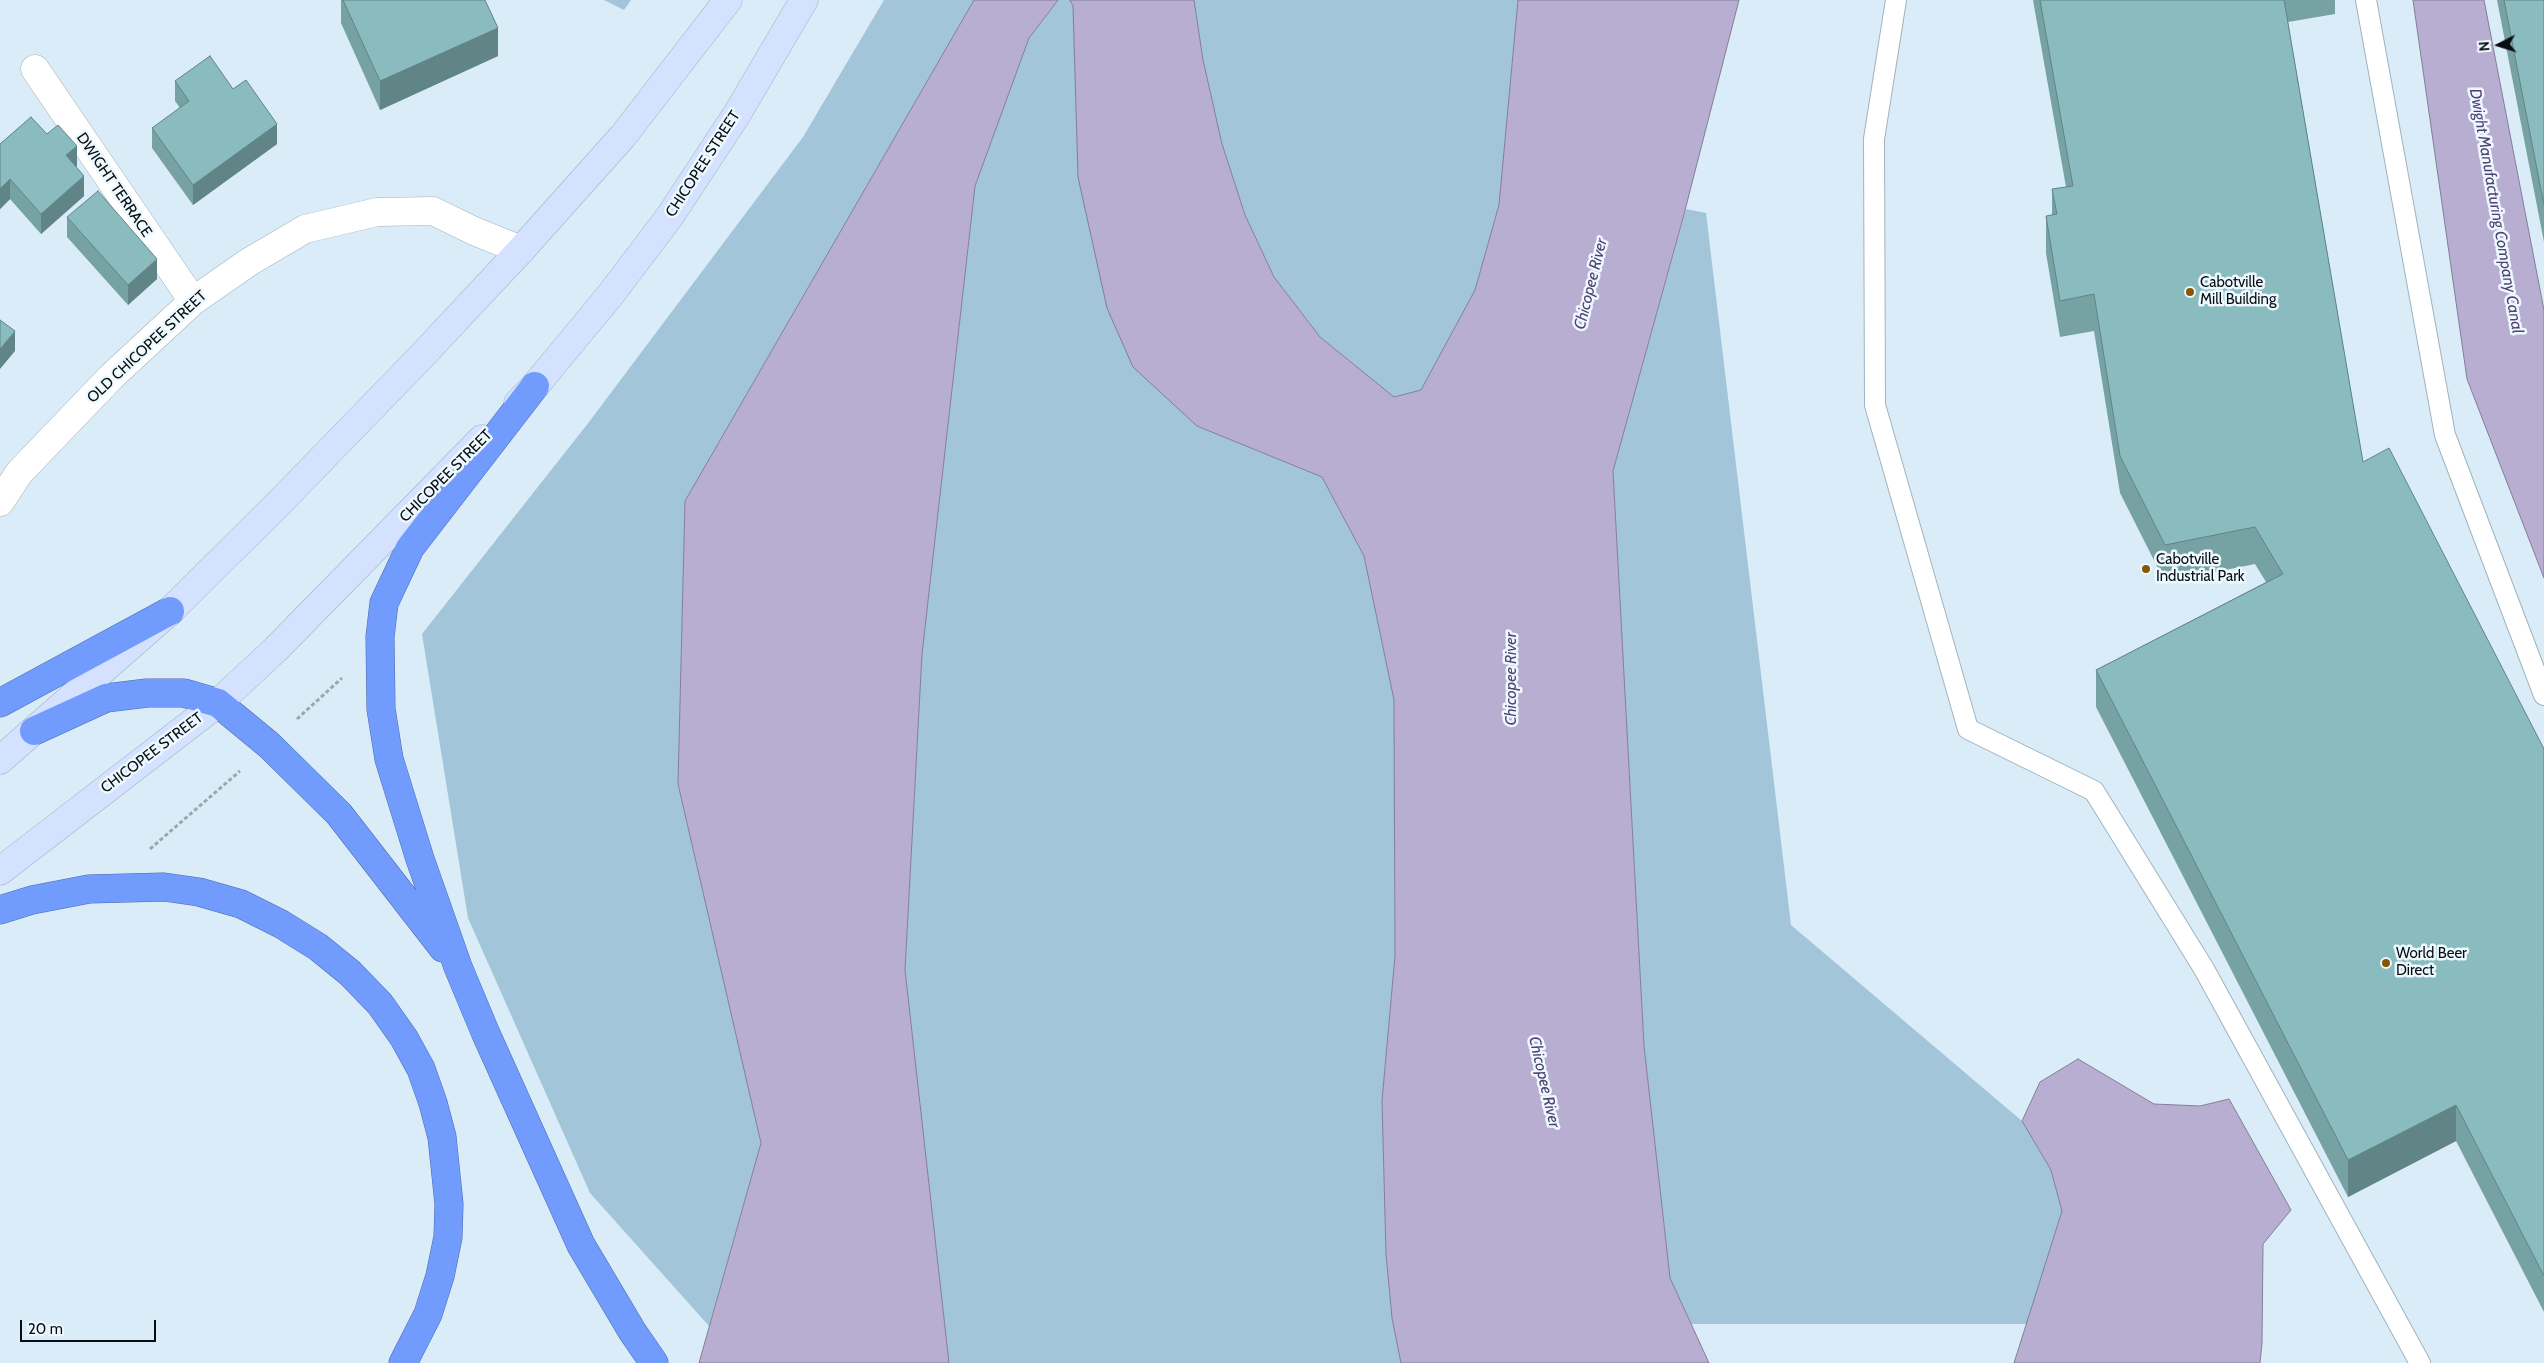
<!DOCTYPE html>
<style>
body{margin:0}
#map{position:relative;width:2544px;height:1363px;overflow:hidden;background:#d9ecf7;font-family:Cabin,sans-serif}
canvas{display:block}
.north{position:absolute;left:2474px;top:20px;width:50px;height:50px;-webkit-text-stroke:4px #edf8ff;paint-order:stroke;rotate:265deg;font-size:14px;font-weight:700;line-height:20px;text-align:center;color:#070d10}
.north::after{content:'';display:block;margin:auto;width:18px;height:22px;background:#070d10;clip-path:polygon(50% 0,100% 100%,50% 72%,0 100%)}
.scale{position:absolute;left:20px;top:1320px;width:136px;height:22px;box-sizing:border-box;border:2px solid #070d10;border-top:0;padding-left:6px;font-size:15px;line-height:18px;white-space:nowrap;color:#070d10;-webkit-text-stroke:4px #edf8ff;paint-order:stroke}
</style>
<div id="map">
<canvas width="2544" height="1363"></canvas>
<div class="north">N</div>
<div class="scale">20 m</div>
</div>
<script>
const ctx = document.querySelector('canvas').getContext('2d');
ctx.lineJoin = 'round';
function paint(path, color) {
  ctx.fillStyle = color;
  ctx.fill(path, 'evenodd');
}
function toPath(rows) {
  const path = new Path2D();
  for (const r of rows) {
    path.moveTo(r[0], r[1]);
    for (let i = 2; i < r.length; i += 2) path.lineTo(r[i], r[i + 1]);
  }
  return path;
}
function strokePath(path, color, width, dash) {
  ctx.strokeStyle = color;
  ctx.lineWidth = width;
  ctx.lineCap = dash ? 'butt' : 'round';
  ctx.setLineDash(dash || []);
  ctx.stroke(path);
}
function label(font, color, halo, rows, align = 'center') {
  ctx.font = font + ' Cabin,sans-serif';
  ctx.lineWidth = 5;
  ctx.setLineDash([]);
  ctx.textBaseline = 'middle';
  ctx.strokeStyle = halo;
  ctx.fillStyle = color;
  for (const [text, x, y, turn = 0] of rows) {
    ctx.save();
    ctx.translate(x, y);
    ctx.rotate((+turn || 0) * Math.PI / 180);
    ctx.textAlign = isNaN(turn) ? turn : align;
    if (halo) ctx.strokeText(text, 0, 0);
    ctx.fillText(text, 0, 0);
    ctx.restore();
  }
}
paint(toPath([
 [604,0,631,0,624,10],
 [884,0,974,0,685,501,678,784,761,1143,709,1326,590,1193,468,918,422,634,589,422,803,137],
 [1058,0,1070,0,1073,6,1197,426,1322,477,1364,556,1394,700,1395,956,1382,1101,1386,1254,1392,1318,1401,1363,949,1363,905,970,922,654,975,186,1029,38],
 [1194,0,1518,0,1499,205,1475,290,1421,390,1393,397,1320,337,1274,277,1245,215,1222,144,1203,60],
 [1686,209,1706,213,1791,925,2022,1121,2051,1170,2062,1211,2027,1324,1691,1324,1670,1278,1644,1046,1613,471]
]), '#a2c5d9');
const water = toPath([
 [974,0,1058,0,1029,38,975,186,922,654,905,970,949,1363,699,1363,761,1143,678,784,685,501,974,0],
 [1070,0,1194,0,1203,60,1222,144,1245,215,1274,277,1320,337,1394,397,1421,390,1475,290,1499,205,1518,0,1739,0,1683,218,1613,471,1644,1046,1670,1278,1709,1363,1401,1363,1392,1318,1386,1254,1382,1101,1395,956,1394,700,1364,556,1322,477,1197,426,1133,367,1107,308,1078,177,1073,6,1070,0],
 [2413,0,2484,0,2544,310,2544,578,2467,379,2413,0],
 [2078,1059,2154,1104,2200,1106,2229,1099,2291,1210,2263,1244,2262,1343,2260,1363,2014,1363,2062,1211,2051,1170,2022,1121,2040,1082,2078,1059]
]);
paint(water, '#b8aed2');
strokePath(water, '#837e98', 1);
const service = toPath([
 [1896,0,1874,139,1875,405,1968,729,2094,791,2204,969,2420,1363],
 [2366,0,2445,435,2544,695]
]);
const minor = toPath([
 [35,69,193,301],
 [0,502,19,473,111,377,193,301,249,262,305,229,377,212,433,211,474,231,521,250]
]);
const secondary = toPath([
 [518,403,535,386,611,294,670,216,737,114,804,0],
 [0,760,170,611,278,504,417,361,521,250,623,136,728,0],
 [0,871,218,703,275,650,482,439]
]);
const motorway = toPath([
 [535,386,410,548,384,603,380,637,381,709,389,759,420,859,458,967,486,1034,581,1245,632,1331,654,1363],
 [0,703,170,611],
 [34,731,106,698,147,693,184,693,218,703,269,745,339,814,443,948],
 [0,910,32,900,89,889,164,887,199,892,241,904,281,924,318,947,350,973,380,1004,404,1038,421,1069,433,1103,442,1137,449,1204,448,1237,440,1276,428,1314,403,1363]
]);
strokePath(service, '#a1b3be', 22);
strokePath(minor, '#a1b3be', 29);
strokePath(secondary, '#a1b3be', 29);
strokePath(motorway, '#4c6aab', 29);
strokePath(toPath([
 [297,719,342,678],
 [150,849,240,771]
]), '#99a8b0', 3, [4, 2.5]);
strokePath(service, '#fff', 20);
strokePath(minor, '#fff', 28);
strokePath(secondary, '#d4e1ff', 28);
strokePath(motorway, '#719cfe', 28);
paint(toPath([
 [341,0,485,0,498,56,380,110,341,23],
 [2033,0,2335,0,2335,14,2288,22,2363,462,2544,749,2544,1312,2456,1141,2348,1197,2096,707,2096,670,2266,582,2255,564,2165,582,2120,493,2094,331,2060,337,2046,253,2046,216,2052,215,2052,189,2066,187],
 [2497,0,2544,0,2544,242],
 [175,81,233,89,277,144,193,205,152,148,152,128,180,108,175,101],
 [47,134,77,166,76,167,84,196,41,234,10,199,0,209,0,144],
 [67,217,157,279,128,305,67,237]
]), '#77a2a4');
paint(toPath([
 [498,28,498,56,380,110,380,81],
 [277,124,277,144,193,205,193,185],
 [77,146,77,166,66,175,66,155],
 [84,176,84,196,41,234,41,214],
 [10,179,10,199,0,209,0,189],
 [157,259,157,279,128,305,128,285],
 [15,331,15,351,0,369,0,349],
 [2456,1105,2456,1141,2348,1197,2348,1160]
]), '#618486');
const building = toPath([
 [343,0,485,0,498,28,380,81,343,0],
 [2040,0,2284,0,2363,462,2389,448,2544,749,2544,1276,2456,1105,2348,1160,2096,670,2283,574,2255,527,2165,545,2120,456,2094,294,2060,301,2046,216,2057,214,2052,189,2073,186,2040,0],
 [2504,0,2544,0,2544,205,2504,0],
 [210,56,233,89,246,80,277,124,193,185,152,128,189,101,175,81,210,56],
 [31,117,47,134,58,125,77,146,66,155,84,176,41,214,10,179,0,189,0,144,31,117],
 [98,191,157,259,128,285,67,217,98,191],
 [0,320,15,331,0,349,0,320]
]);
paint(building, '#8abcbf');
strokePath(building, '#618486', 1);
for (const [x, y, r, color] of [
 [2190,292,5,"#850"],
 [2146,569,5,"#850"],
 [2386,963,5,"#850"]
]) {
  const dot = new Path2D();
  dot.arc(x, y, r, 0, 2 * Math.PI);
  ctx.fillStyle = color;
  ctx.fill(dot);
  strokePath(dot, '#edf8ff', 2);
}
label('15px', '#070d10', '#edf8ff', [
 ["CHICOPEE STREET",703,164,-57],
 ["DWIGHT TERRACE",114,185,56],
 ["OLD CHICOPEE STREET",147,347,-43],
 ["CHICOPEE STREET",446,476,-45],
 ["CHICOPEE STREET",152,753,-37]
]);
label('15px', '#070d10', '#edf8ff', [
 ["Cabotville",2200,283],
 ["Mill Building",2200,300],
 ["Cabotville",2156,560],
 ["Industrial Park",2156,577],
 ["World Beer",2396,954],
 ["Direct",2396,971]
], 'left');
label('italic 16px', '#514172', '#edf8ff', [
 ["Dwight Manufacturing Company Canal",2496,211,80],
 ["Chicopee River",1591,284,-76],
 ["Chicopee River",1511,679,-90],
 ["Chicopee River",1544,1082,77]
]);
</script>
